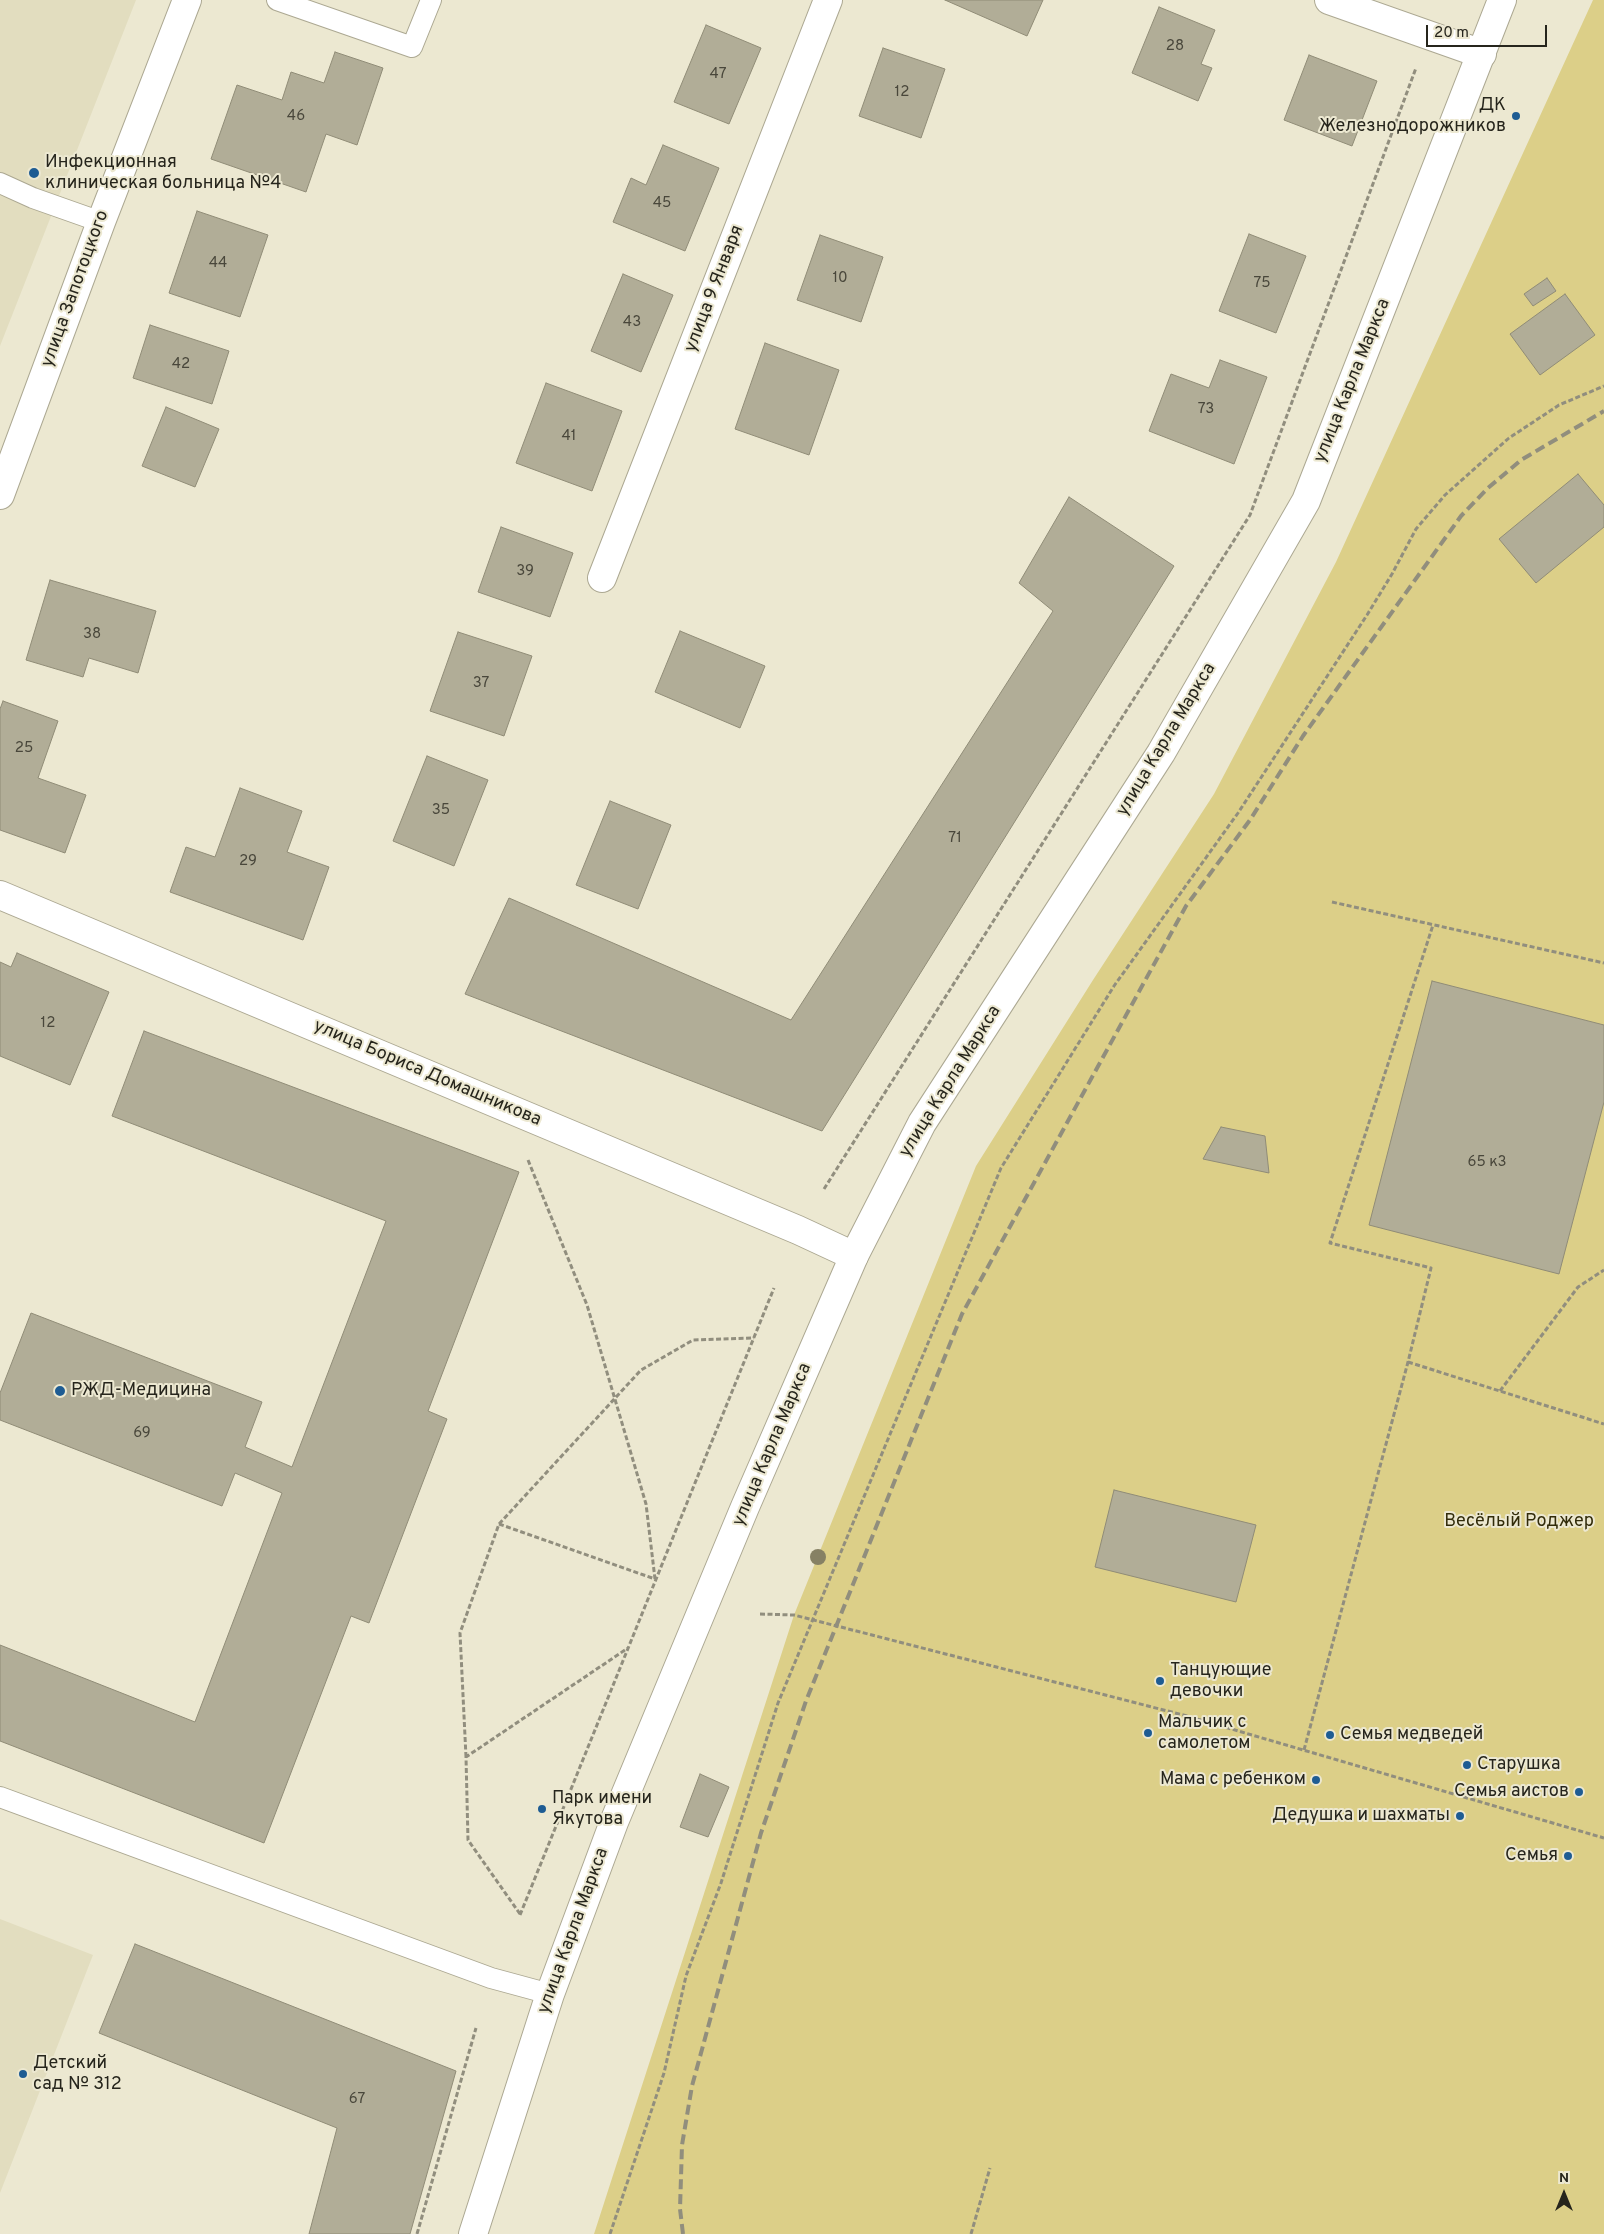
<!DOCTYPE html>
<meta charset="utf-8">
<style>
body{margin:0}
#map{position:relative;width:1604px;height:2234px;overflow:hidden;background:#ece8d1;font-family:Overpass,sans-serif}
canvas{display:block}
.north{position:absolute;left:1539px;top:2169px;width:50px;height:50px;-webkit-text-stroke:4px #ece8d1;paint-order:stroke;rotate:0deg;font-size:14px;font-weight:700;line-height:20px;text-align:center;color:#26251c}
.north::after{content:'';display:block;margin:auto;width:18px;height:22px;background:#26251c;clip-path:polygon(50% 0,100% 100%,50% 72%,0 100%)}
.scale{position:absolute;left:1426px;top:25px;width:121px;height:22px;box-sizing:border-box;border:2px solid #26251c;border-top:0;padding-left:6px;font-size:15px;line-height:18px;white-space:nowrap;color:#26251c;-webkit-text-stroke:4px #ece8d1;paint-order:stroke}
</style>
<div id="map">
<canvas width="1604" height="2234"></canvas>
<div class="north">N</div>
<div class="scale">20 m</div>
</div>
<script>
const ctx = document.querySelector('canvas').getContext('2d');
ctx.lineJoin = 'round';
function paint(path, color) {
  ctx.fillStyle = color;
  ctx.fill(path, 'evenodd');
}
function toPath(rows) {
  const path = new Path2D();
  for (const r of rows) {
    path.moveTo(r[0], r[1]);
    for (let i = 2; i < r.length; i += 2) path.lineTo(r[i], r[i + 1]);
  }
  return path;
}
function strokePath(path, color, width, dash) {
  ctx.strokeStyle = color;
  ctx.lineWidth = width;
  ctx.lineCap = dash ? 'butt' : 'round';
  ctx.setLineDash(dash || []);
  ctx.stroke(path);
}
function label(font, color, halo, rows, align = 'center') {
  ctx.font = font + ' Overpass,sans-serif';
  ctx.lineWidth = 4;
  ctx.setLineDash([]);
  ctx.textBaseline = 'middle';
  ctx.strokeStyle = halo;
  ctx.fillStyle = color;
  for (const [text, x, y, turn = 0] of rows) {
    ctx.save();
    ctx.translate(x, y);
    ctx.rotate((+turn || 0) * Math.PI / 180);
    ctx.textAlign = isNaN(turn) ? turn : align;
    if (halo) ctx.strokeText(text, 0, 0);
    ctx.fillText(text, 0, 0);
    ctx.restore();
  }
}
paint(toPath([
 [0,0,136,0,0,346],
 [0,1919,93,1955,0,2193]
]), '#e2ddbf');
paint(toPath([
 [1593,0,1604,0,1604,2234,594,2234,794,1615,976,1166,1093,980,1214,794,1336,562]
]), '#dccf88');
const building = toPath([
 [945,0,1043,0,1027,36,945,0],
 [1159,7,1215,30,1201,64,1212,68,1198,101,1132,73,1159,7],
 [706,25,761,48,729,124,674,102,706,25],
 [883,48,945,69,921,138,859,116,883,48],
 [335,52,383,68,357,145,326,134,306,192,211,159,237,85,282,100,291,72,324,83,335,52],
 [1309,55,1377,81,1352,146,1284,120,1309,55],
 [663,145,719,168,685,251,613,222,631,178,646,185,663,145],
 [197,211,268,235,240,317,169,293,197,211],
 [1249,234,1306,256,1276,333,1219,311,1249,234],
 [820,235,883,257,861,322,797,300,820,235],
 [623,274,673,295,641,372,591,351,623,274],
 [1547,278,1556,291,1533,306,1524,294,1547,278],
 [1565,294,1595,335,1540,375,1510,334,1565,294],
 [150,325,229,351,212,404,133,378,150,325],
 [765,343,839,370,809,455,735,429,765,343],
 [1220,360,1267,377,1234,464,1149,431,1171,374,1209,388,1220,360],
 [546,383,622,411,592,491,516,463,546,383],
 [166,407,219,429,195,487,142,466,166,407],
 [1578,474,1604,505,1604,527,1536,583,1499,539,1578,474],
 [1069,497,1174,566,822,1131,465,994,509,898,791,1020,1053,611,1019,583,1069,497],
 [501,527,573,553,550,617,478,592,501,527],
 [50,580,156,611,138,673,89,658,83,677,26,660,50,580],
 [680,631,765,666,740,728,655,692,680,631],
 [458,632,532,656,504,736,430,711,458,632],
 [3,701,58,721,38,778,86,795,65,853,0,830,0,709,3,701],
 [427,756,488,780,454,866,393,841,427,756],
 [240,788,302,811,287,852,329,867,303,940,170,892,186,847,215,857,240,788],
 [610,801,671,825,638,909,576,885,610,801],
 [17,953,109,992,70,1085,0,1056,0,962,11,967,17,953],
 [1432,981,1604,1025,1604,1102,1559,1274,1369,1225,1432,981],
 [144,1031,519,1172,428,1411,447,1419,369,1623,351,1616,264,1843,0,1741,0,1645,195,1722,282,1493,235,1473,222,1506,0,1420,0,1393,31,1313,262,1402,245,1447,292,1467,386,1221,112,1116,144,1031],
 [1221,1127,1265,1136,1269,1173,1203,1159,1221,1127],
 [1114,1490,1256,1525,1236,1602,1095,1567,1114,1490],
 [700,1774,729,1787,708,1837,680,1827,700,1774],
 [135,1944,456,2071,410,2234,309,2234,337,2128,99,2033,135,1944]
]);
paint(building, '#b1ad97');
strokePath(building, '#908c77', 1);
const lane = toPath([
 [277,0,412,47,431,0],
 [0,183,33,198,101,222],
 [0,1797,491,1978,550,1994]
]);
const street = toPath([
 [1329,0,1482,54],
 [0,495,101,222,187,0],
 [602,578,828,0],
 [0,895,798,1230,854,1256]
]);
const secondary = toPath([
 [473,2234,550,1994,614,1822,745,1507,854,1256,922,1123,1161,753,1306,501,1502,0]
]);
strokePath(lane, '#aca892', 22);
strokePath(street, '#aca892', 30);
strokePath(secondary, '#aca892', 30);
strokePath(toPath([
 [1332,902,1604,963],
 [824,1189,1250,515,1416,68],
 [1408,1362,1604,1424],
 [1500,1391,1578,1287,1604,1270],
 [499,1524,655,1579,646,1504,587,1305,528,1160],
 [760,1614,794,1615,1187,1716,1604,1838],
 [1304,1750,1408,1362,1431,1268,1330,1243,1433,925],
 [466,1757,460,1633,499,1524,641,1370,693,1340,754,1338],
 [520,1914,468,1840,466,1757,628,1648],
 [520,1915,774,1288],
 [417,2234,476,2028],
 [610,2234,664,2073,686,1976,721,1883,778,1703,1001,1168,1114,986,1238,813,1367,615,1392,574,1416,529,1445,495,1509,438,1559,405,1604,386],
 [971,2234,990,2168]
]), '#918e7e', 3, [5, 2.5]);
strokePath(lane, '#fff', 20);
strokePath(street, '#fff', 28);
strokePath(secondary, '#fff', 28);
strokePath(toPath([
 [683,2234,680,2209,682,2145,692,2086,761,1833,806,1701,962,1314,1186,906,1250,820,1303,736,1461,516,1488,488,1521,460,1604,411]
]), '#918e7d', 4, [10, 5]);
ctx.fillStyle = '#868164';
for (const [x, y] of [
 [818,1557]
]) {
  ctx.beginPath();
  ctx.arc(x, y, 8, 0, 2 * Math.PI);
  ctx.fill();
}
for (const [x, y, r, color] of [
 [1516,116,5,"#1e5c93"],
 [34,173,6,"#1e5c93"],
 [60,1391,6,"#1e5c93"],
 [1160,1681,5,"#1e5c93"],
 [1148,1733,5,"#1e5c93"],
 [1330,1735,5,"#1e5c93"],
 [1467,1765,5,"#1e5c93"],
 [1316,1780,5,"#1e5c93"],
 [1579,1792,5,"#1e5c93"],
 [542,1809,5,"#1e5c93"],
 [1460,1816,5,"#1e5c93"],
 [1568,1856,5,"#1e5c93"],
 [23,2074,5,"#1e5c93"]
]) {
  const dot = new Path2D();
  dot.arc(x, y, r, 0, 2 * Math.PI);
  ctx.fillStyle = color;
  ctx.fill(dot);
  strokePath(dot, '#ece8d1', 2);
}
label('15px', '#49473b', null, [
 ["28",1175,47],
 ["47",718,75],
 ["12",902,93],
 ["46",296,117],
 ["45",662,204],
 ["44",218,264],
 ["10",840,279],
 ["75",1262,284],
 ["43",632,323],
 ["42",181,365],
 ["73",1206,410],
 ["41",569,437],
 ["39",525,572],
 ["38",92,635],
 ["37",481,684],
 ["25",24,749],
 ["35",441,811],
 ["71",955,839],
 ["29",248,862],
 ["12",48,1024],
 ["65 к3",1487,1163],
 ["69",142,1434],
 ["67",357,2100]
]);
label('18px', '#26251c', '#ece8d1', [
 ["ДК",1506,106,"right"],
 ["Железнодорожников",1506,127,"right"],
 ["Инфекционная",45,163],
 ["клиническая больница №4",45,184],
 ["РЖД-Медицина",71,1391],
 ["Танцующие",1170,1671],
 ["девочки",1170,1692],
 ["Мальчик с",1158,1723],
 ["самолетом",1158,1744],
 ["Семья медведей",1340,1735],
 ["Старушка",1477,1765],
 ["Мама с ребенком",1306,1780,"right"],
 ["Семья аистов",1569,1792,"right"],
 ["Парк имени",552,1799],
 ["Якутова",552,1820],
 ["Дедушка и шахматы",1450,1816,"right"],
 ["Семья",1558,1856,"right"],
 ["Детский",33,2064],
 ["сад № 312",33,2085]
], 'left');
label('18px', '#26251c', '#ece8d1', [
 ["улица Запотоцкого",76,289,-70],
 ["улица 9 Января",715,289,-69],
 ["улица Карла Маркса",1353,381,-68],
 ["улица Карла Маркса",1167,740,-59],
 ["улица Бориса Домашникова",427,1074,23],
 ["улица Карла Маркса",951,1082,-58],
 ["улица Карла Маркса",773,1445,-67],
 ["улица Карла Маркса",574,1931,-70]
]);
label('18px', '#322c0a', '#ece8d1', [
 ["Весёлый Роджер",1519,1522]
]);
</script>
